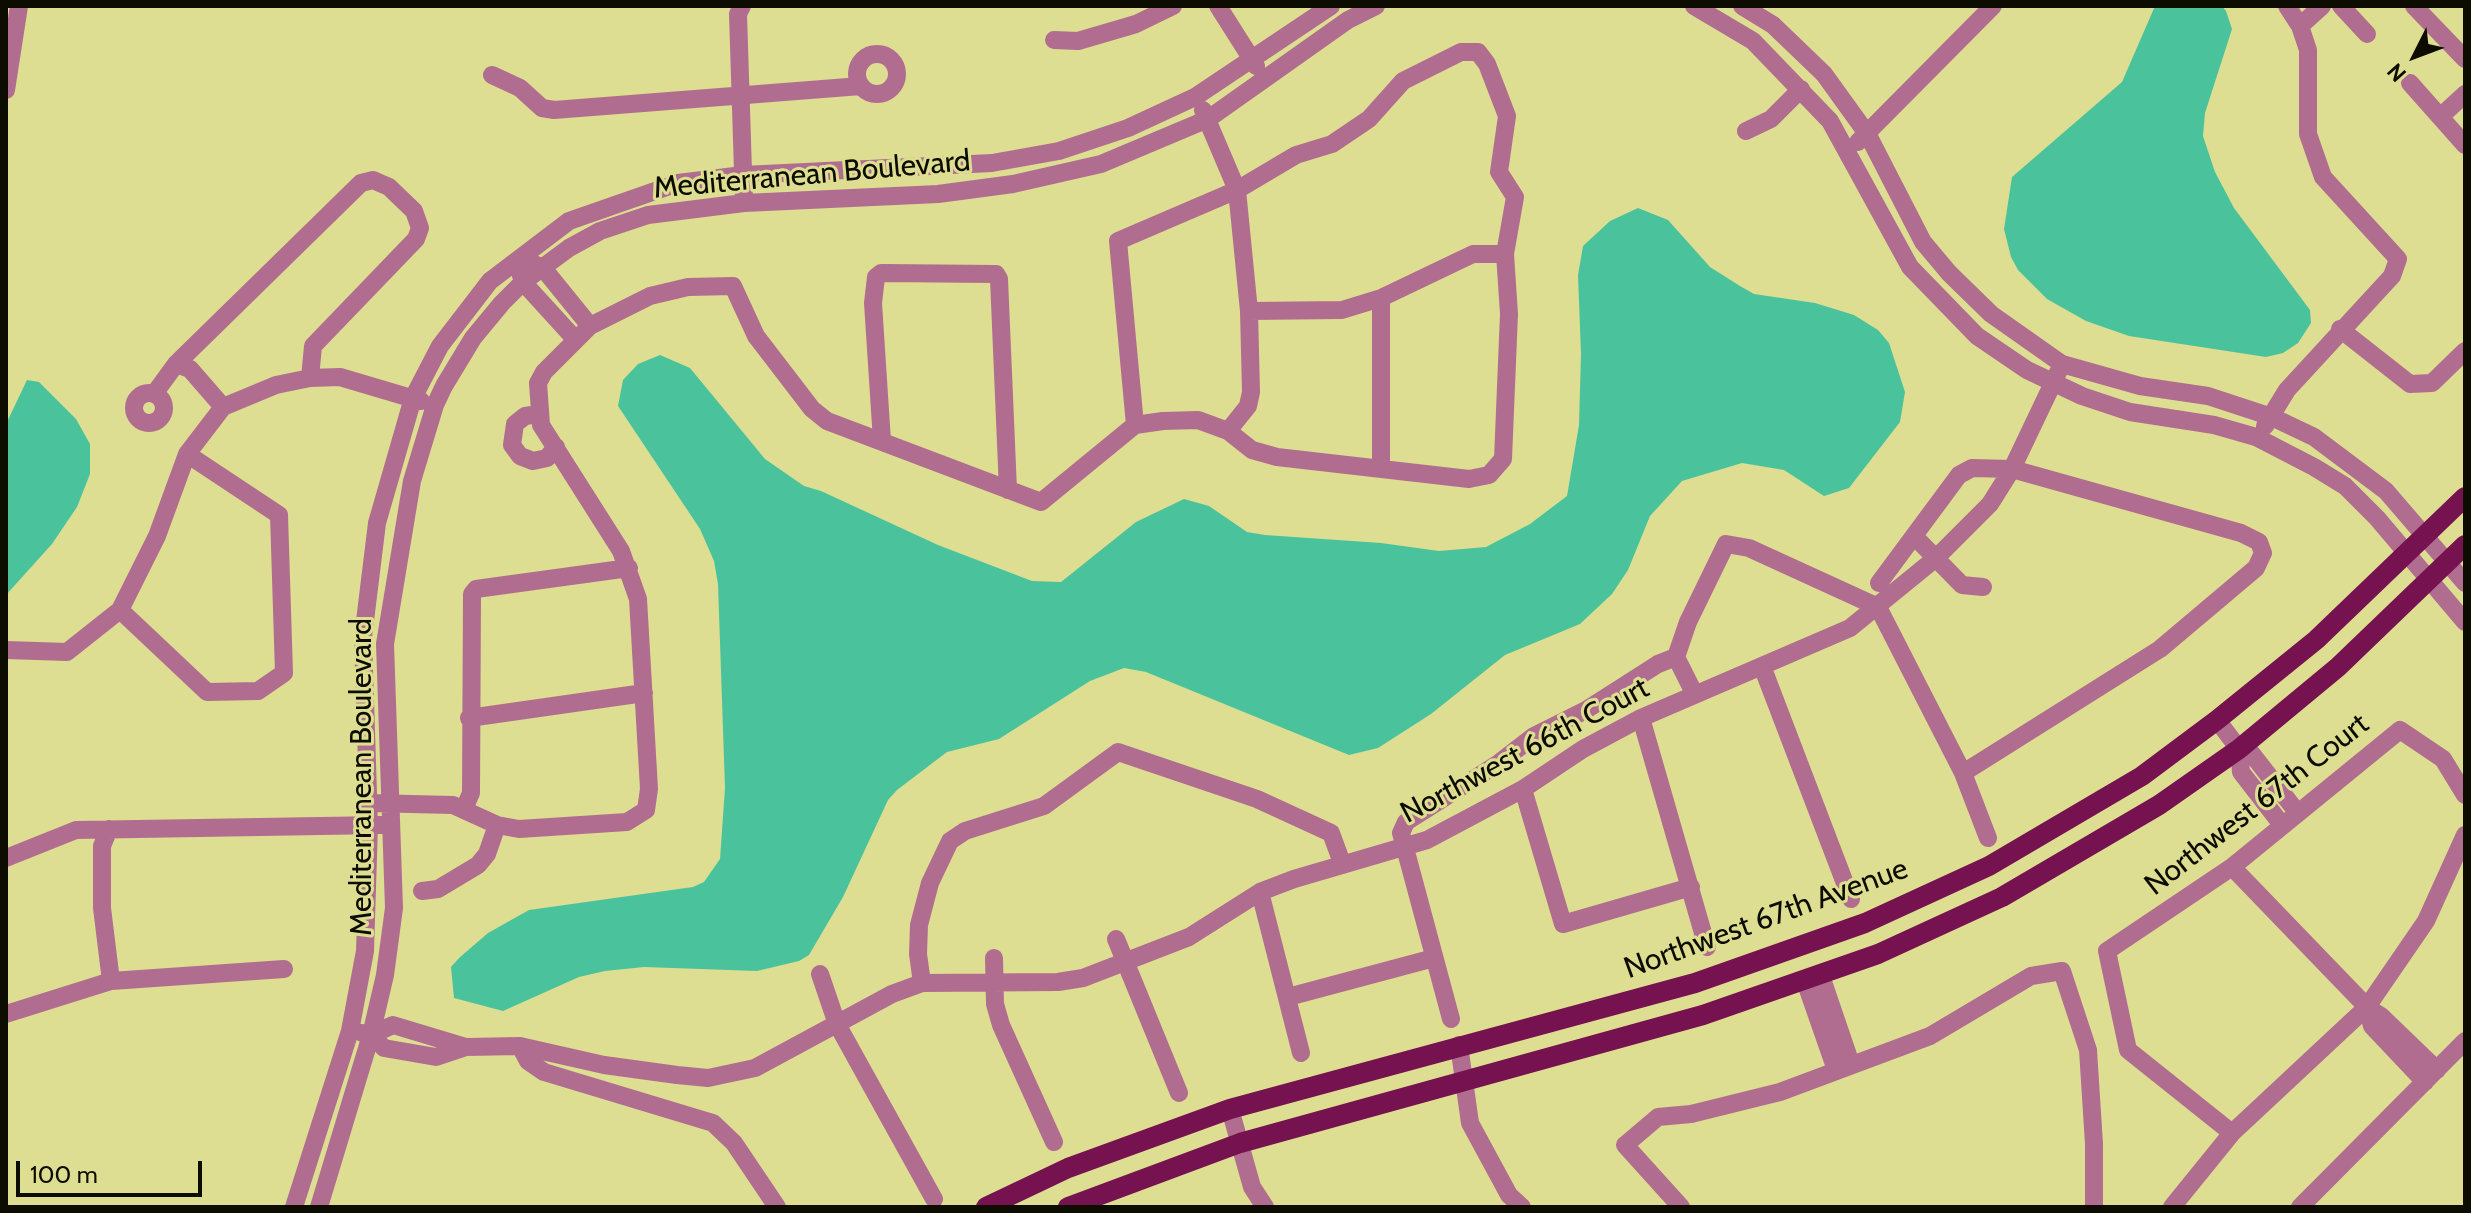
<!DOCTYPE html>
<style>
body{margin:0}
#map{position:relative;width:2471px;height:1213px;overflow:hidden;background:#ddde91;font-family:Cabin,sans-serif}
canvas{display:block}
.frame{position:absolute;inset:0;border:8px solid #0d0c00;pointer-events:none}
.north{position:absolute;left:2375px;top:16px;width:80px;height:80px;-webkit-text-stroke:6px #ddde91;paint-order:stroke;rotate:228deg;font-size:22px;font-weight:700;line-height:32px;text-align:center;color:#0d0c00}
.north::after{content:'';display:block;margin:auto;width:28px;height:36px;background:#0d0c00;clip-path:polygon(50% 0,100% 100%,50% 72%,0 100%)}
.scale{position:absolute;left:16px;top:1161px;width:186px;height:36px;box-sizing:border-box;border:4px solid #0d0c00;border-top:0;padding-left:10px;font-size:24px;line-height:28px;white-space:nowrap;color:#0d0c00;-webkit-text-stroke:6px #ddde91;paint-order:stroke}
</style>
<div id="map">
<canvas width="2471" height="1213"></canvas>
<div class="frame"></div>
<div class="north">N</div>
<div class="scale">100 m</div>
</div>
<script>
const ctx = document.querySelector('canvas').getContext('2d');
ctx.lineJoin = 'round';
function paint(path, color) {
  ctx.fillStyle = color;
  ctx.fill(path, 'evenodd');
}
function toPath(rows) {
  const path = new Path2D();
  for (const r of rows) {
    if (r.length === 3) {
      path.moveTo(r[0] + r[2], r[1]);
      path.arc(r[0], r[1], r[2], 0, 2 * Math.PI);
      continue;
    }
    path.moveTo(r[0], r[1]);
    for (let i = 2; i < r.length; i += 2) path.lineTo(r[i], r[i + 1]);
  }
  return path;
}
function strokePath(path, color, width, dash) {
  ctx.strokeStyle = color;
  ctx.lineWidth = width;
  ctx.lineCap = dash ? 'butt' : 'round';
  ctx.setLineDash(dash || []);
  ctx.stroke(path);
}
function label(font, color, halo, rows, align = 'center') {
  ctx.font = font + ' Cabin,sans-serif';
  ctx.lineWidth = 6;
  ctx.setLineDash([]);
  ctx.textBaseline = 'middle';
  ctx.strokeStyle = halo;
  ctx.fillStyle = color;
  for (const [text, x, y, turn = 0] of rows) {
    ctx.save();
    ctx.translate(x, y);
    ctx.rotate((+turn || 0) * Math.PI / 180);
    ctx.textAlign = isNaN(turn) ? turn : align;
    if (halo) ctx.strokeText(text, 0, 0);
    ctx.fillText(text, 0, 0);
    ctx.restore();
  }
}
paint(toPath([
 [2155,6,2222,6,2226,11,2232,29,2205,113,2203,136,2215,172,2234,208,2310,310,2311,323,2298,343,2283,353,2266,357,2129,336,2086,321,2047,299,2018,270,2011,257,2004,229,2012,177,2122,82],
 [1638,208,1668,220,1710,267,1740,286,1754,294,1815,303,1854,315,1878,330,1889,343,1905,392,1900,422,1849,488,1824,496,1784,470,1742,463,1682,481,1650,516,1628,570,1612,594,1580,624,1505,655,1431,714,1378,748,1349,755,1146,672,1124,668,1090,681,999,739,947,752,897,790,888,800,843,897,809,955,799,961,757,971,644,967,605,971,579,977,503,1011,454,998,451,967,459,958,488,933,529,910,693,887,704,882,720,859,725,788,718,584,714,561,700,529,618,406,623,380,638,364,660,355,690,368,765,459,804,486,821,491,938,545,1032,581,1061,582,1136,522,1184,499,1209,506,1247,532,1265,535,1381,543,1439,551,1486,547,1530,524,1567,496,1579,425,1581,354,1578,275,1583,246,1610,221],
 [27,380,39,382,76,419,90,444,90,474,77,507,52,544,6,595,6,424]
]), '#4ac39d');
strokePath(toPath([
 [742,6,738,14,744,203],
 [1218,6,1256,66],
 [1694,6,1753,41,1830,121,1910,267,1977,336,2027,370,2082,396,2130,412,2214,425,2256,437,2314,467,2345,486,2377,518,2465,622],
 [1742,6,1773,25,1824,74,1868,135,1923,242,1949,273,1991,314,2062,364,2140,386,2208,396,2272,417,2314,437,2386,491,2465,583],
 [2341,6,2367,34],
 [2414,6,2465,59],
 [2300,26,2322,6],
 [1054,40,1078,41,1136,24,1173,6],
 [877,74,20],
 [492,75,520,88,542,108,554,110,861,86],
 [2410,83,2465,145],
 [6,90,19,6],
 [1203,110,1237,190,1249,311,1251,392,1248,406,1228,431],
 [2440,117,2465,94],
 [1746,131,1771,119,1801,89],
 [1858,142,1993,6],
 [534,264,543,268,590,326],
 [520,272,523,282,574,338],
 [1249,311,1342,310,1381,298,1473,254,1505,254],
 [2340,329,2410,384,2432,383,2465,351],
 [176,364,190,369,223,407],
 [149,408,15],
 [154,394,176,364,361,183,373,180,389,187,414,211,420,228,416,239,313,346,310,378],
 [539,414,525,416,515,424,512,445,520,456,533,461,547,458,556,447],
 [2265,426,2287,390,2392,276,2398,259,2323,177,2308,134,2308,50,2300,26,2287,6],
 [882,441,873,303,876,277,881,273,996,274,999,279,1008,490],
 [1381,469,1381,298],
 [1914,536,1962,585,1983,587],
 [1879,583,1959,475,1972,468,2012,469,2241,533,2259,542,2263,553,2256,568,2160,649,1963,773],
 [120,610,207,692,258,691,284,673,279,515,187,454],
 [6,650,67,652,120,610,157,536,187,454,223,407,276,385,310,378,340,377,421,401],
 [1762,666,1851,899],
 [1694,693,1676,657,1688,622,1726,544,1749,548,1878,607,1963,773,1988,838],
 [469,718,644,693],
 [1641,718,1707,947],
 [2217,720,2239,749,2252,754,2297,812],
 [2239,749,2241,772,2282,825],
 [1523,789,1563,924,1691,887],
 [369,803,453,805,497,825,519,829,627,822,646,810,649,789,638,599,621,551,541,425,538,383,544,372,590,326,650,296,688,287,733,286,756,336,812,409,827,421,1041,502,1135,425,1163,421,1198,420,1228,431,1252,450,1277,457,1469,479,1489,475,1503,459,1509,314,1505,254,1515,197,1499,172,1507,116,1487,64,1478,52,1461,52,1403,81,1369,119,1332,144,1296,155,1237,190,1118,241,1135,425],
 [464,809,471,793,472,594,476,589,629,568],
 [109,829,102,846,102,908,111,981],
 [6,858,76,830,382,825],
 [2232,867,2367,1007,2381,1016,2437,1070],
 [422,891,438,889,478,865,487,854,497,825],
 [1260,892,1301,1053],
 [1116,939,1179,1093],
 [994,958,995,1004,1001,1025,1054,1142],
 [820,974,837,1024,934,1199],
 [1821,976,1851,1064],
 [1805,981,1836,1070],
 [922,983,918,954,919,925,930,883,950,841,965,831,1044,806,1118,752,1257,799,1331,833,1342,863],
 [1288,997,1434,958],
 [2367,1007,2372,1026,2425,1082],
 [6,1014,111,981,284,969],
 [1451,1019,1401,833,1406,822,1499,763,1534,736,1586,710,1658,664,1676,657],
 [362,1033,371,1035,384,1048,436,1057,466,1047,520,1046,528,1061,544,1072,713,1123,734,1143,777,1207],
 [371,1035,393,1025,466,1047],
 [1459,1045,1470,1123,1509,1195,1522,1207],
 [520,1046,604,1065,677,1075,708,1078,755,1068,892,994,922,983,1058,982,1083,978,1189,937,1260,892,1294,879,1427,840,1523,789,1583,749,1641,718,1850,628,1936,558,1990,504,2012,469,2062,364],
 [1230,1109,1252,1187,1265,1207],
 [2232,1133,2128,1050,2107,951,2232,867,2400,730,2443,759,2465,795],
 [294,1207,350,1031,365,951,369,825,363,637,377,523,413,398,440,346,490,281,569,221,678,183,743,175,992,163,1059,151,1128,128,1195,97,1331,6],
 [319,1207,371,1035,385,975,394,908,385,644,412,481,435,405,444,386,473,338,502,303,523,282,569,248,600,231,648,215,744,203,938,194,1013,184,1101,164,1208,119,1348,20,1376,6],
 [1681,1207,1625,1145,1658,1117,1691,1114,1780,1092,1930,1036,2031,976,2062,971,2088,1050,2094,1144,2094,1207],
 [2172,1207,2232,1133,2367,1007,2426,921,2465,835],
 [2300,1207,2465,1041]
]), '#b06d8f', 18);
strokePath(toPath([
 [986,1207,1068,1168,1230,1109,1695,983,1865,923,1989,866,2142,776,2217,720,2316,640,2465,497],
 [1068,1207,1240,1143,1703,1015,1878,954,2002,897,2159,805,2239,749,2338,667,2465,545]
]), '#76124f', 20);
label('30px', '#0d0c00', '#ddde91', [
 ["Mediterranean Boulevard",812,175,-5],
 ["Northwest 66th Court",1525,751,-28],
 ["Mediterranean Boulevard",362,777,-90],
 ["Northwest 67th Court",2257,805,-38],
 ["Northwest 67th Avenue",1766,919,-20]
]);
</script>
